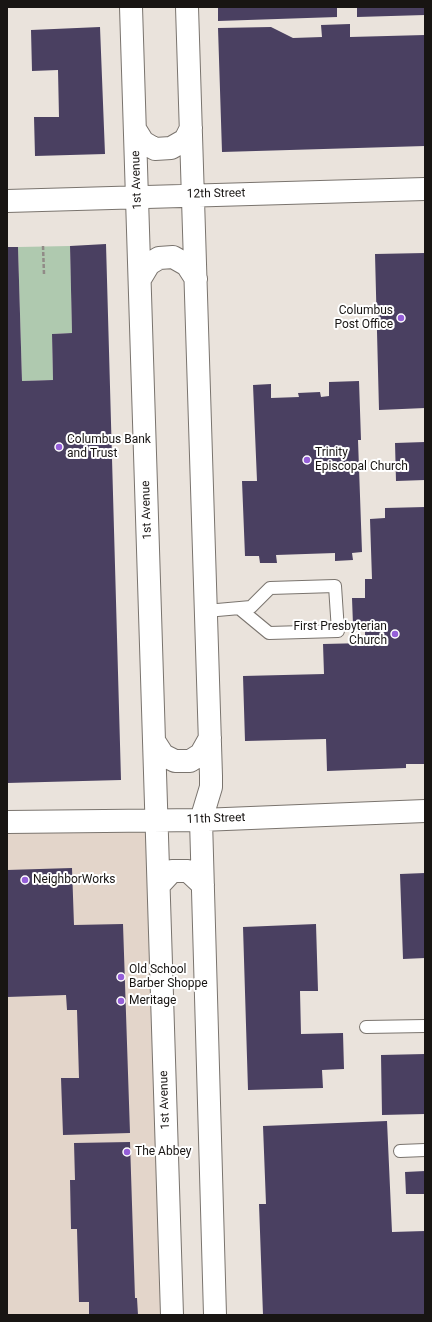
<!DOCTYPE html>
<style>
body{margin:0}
#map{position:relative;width:432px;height:1322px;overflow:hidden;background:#eae3dc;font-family:Roboto,sans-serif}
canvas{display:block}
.frame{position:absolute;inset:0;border:8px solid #181513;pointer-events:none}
</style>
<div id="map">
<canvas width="432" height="1322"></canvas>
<div class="frame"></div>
</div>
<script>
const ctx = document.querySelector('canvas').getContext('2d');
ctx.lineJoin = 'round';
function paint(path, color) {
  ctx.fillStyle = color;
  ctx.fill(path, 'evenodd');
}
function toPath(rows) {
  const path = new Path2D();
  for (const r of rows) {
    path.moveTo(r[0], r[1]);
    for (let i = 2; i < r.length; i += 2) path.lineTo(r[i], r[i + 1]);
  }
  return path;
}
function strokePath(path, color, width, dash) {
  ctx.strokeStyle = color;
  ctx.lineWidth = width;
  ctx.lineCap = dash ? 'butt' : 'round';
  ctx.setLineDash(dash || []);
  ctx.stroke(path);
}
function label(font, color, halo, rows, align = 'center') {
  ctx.font = font + ' Roboto,sans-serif';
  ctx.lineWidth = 4;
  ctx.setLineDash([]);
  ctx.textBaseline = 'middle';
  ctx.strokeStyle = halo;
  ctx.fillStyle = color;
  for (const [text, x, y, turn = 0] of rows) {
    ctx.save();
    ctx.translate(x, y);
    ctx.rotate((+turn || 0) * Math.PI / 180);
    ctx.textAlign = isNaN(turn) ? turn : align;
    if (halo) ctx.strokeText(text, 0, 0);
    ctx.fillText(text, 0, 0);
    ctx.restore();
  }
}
paint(toPath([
 [157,820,172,1315,7,1315,7,822]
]), '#e3d5ca');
paint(toPath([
 [70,246,72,333,52,334,53,380,22,381,18,247]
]), '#afc9af');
paint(toPath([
 [218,7,337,7,337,17,218,21],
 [357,7,425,7,425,15,357,17],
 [350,24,350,37,425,35,425,146,222,152,218,28,271,27,293,38,322,37,321,25],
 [100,27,105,154,35,156,34,117,59,117,58,70,32,71,31,30],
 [106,244,121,780,7,783,7,247,18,247,22,381,53,380,52,334,72,333,70,246],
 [425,253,425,408,379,410,375,254],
 [359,381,361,440,358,440,362,552,352,553,353,560,335,561,335,553,276,555,277,563,260,563,259,556,245,556,242,481,257,481,253,385,271,384,271,398,299,397,298,393,320,392,321,397,329,396,329,382],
 [425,442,425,480,396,481,395,443],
 [425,507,425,764,406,764,406,768,327,771,326,739,245,741,243,676,324,674,323,644,365,643,365,625,353,625,352,598,365,598,365,579,372,579,370,519,385,518,385,508],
 [72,868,74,925,123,924,130,1133,63,1135,61,1078,79,1078,77,1010,67,1010,66,995,7,997,7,870],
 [425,873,425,958,403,959,400,874],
 [316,924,318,991,300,991,301,1034,343,1033,344,1069,322,1070,323,1088,248,1090,243,927],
 [425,1054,425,1114,382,1115,381,1055],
 [387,1121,392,1232,425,1231,425,1315,263,1315,259,1204,266,1204,263,1126],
 [130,1142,135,1298,137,1298,138,1315,89,1315,89,1302,79,1302,77,1229,71,1229,70,1180,75,1180,74,1143],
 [425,1171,425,1194,406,1194,405,1172]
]), '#4a4061');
const lane = toPath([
 [206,611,251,607,270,588,335,586,338,631,269,633,240,609],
 [366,1027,425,1026],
 [400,1151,425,1150]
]);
const street = toPath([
 [131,7,172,1315],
 [187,7,211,776,211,787,201,820,215,1315],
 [135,129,143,142,155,149,171,148,185,140,191,128],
 [7,201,425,189],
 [140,279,149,264,159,258,173,257,187,265,196,279],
 [154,741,163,755,175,761,190,761,201,754,210,738],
 [7,822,201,820,425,811],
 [159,885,172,871,188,871,203,885]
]);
strokePath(lane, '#7a746e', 14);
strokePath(street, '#7a746e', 24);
strokePath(toPath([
 [43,246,44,274]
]), '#918b87', 2.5, [4, 2]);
strokePath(lane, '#fff', 12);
strokePath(street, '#fff', 22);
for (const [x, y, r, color] of [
 [401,318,4,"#955fd8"],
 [59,447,4,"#955fd8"],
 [307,460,4,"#955fd8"],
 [395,634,4,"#955fd8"],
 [25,880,4,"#955fd8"],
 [121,977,4,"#955fd8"],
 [121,1001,4,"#955fd8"],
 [127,1152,4,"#955fd8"]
]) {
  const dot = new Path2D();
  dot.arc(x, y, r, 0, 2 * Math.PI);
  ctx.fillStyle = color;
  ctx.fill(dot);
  strokePath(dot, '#fff', 1.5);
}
label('12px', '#181513', '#fff', [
 ["1st Avenue",137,180,-92],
 ["12th Street",216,194,-1],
 ["1st Avenue",147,510,-92],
 ["11th Street",216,819,-2],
 ["1st Avenue",165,1100,-92]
]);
label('12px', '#181513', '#fff', [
 ["Columbus",393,311,"right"],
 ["Post Office",393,325,"right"],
 ["Columbus Bank",67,440],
 ["and Trust",67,454],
 ["Trinity",315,453],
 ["Episcopal Church",315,467],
 ["First Presbyterian",387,627,"right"],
 ["Church",387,641,"right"],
 ["NeighborWorks",33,880],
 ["Old School",129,970],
 ["Barber Shoppe",129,984],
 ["Meritage",129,1001],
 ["The Abbey",135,1152]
], 'left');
</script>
